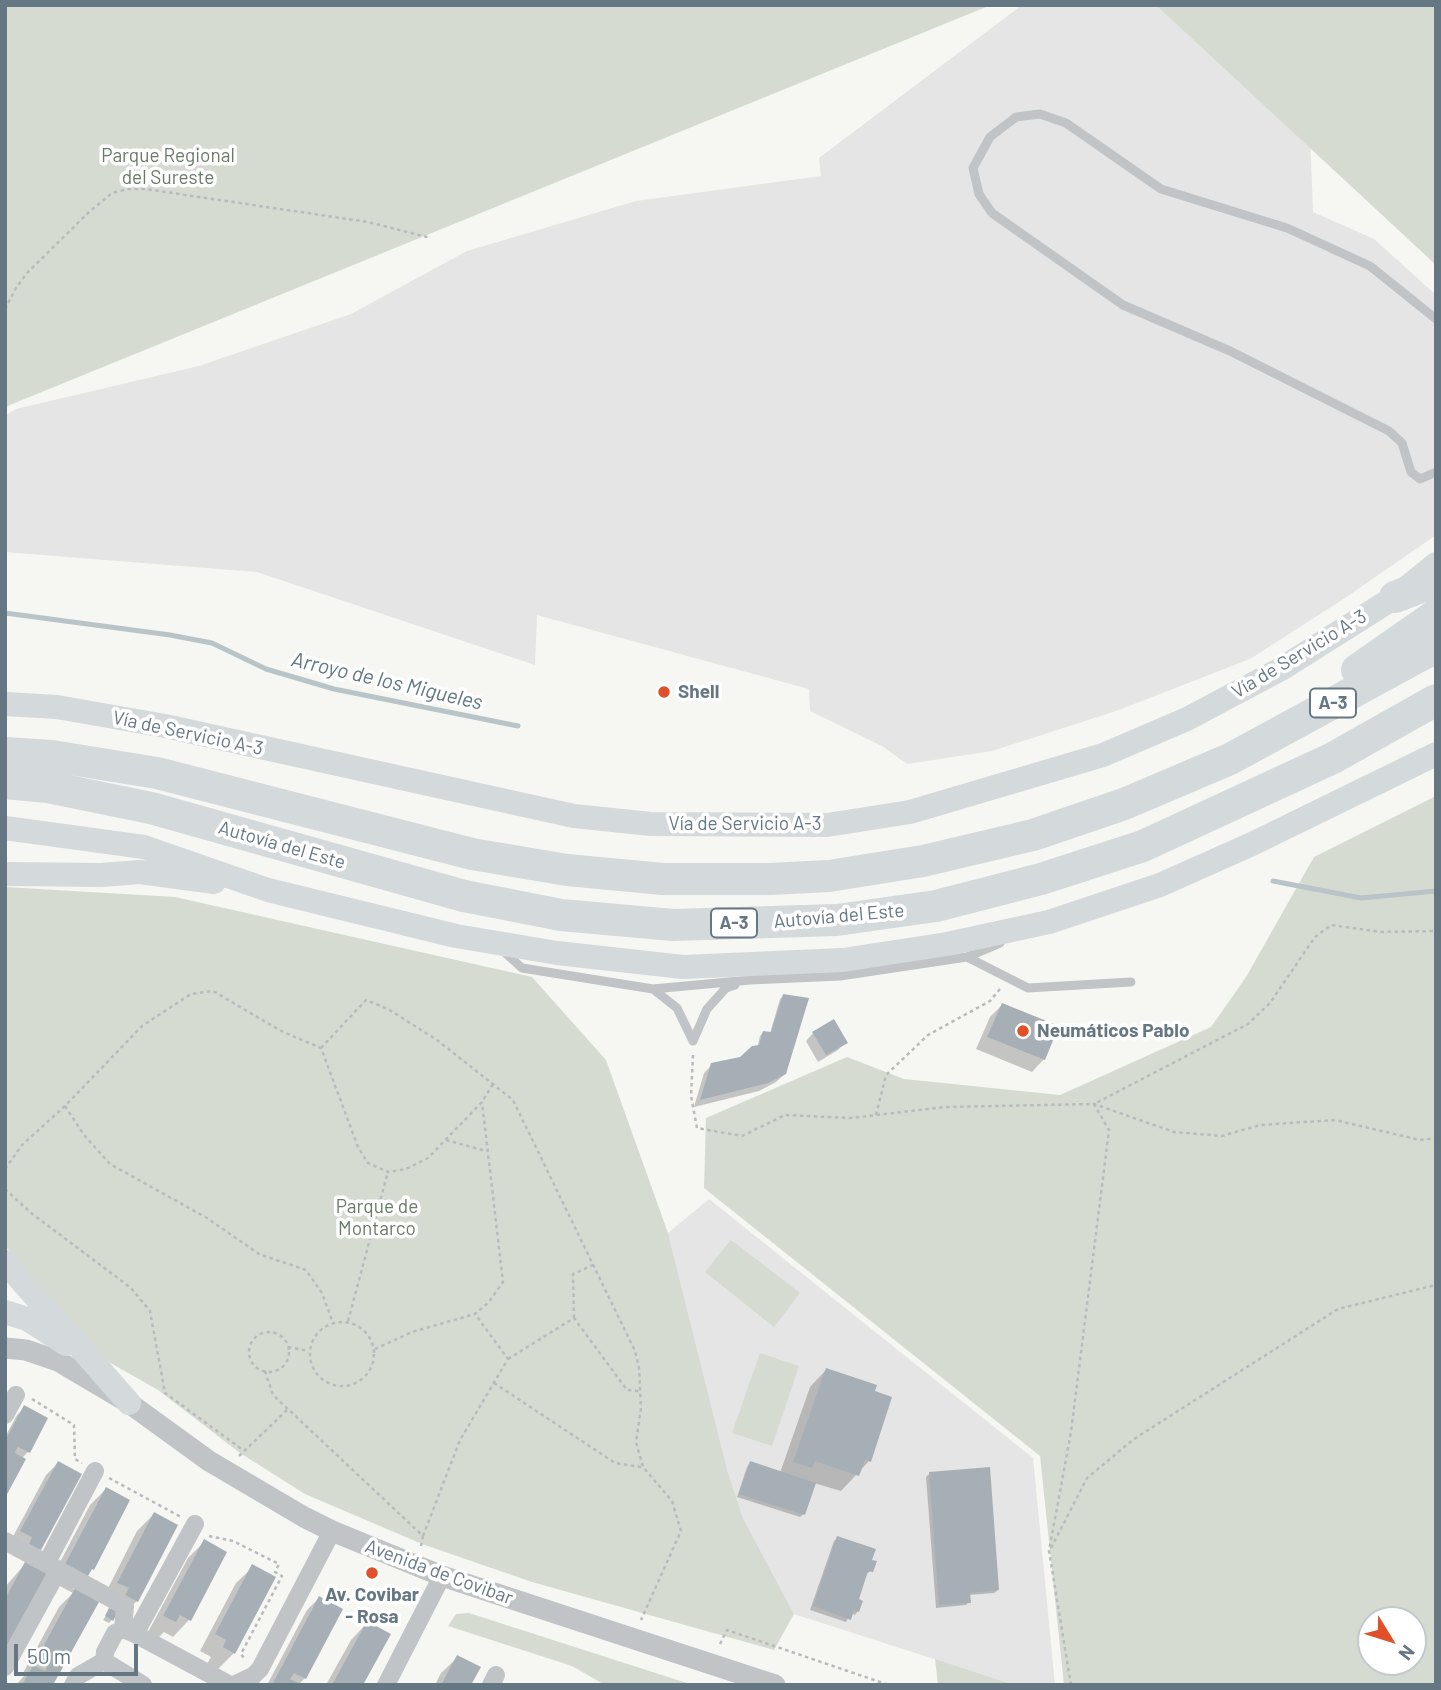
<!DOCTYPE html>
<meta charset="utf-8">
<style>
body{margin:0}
#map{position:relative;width:1441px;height:1690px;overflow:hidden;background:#f6f6f3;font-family:Barlow,sans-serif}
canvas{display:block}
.frame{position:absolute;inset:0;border:7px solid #667784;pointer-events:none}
.north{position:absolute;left:1357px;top:1606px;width:70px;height:70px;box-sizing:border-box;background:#fff;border:2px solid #c2c9ce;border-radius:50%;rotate:128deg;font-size:19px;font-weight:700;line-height:28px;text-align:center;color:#667784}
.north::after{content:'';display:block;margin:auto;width:24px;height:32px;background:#e05129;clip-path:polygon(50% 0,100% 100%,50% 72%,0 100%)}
.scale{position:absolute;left:14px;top:1644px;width:124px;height:32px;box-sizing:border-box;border:4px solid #667784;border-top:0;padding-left:9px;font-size:21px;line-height:24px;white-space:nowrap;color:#667784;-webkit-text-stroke:5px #fff;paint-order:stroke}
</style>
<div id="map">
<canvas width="1441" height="1690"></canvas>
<div class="frame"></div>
<div class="north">N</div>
<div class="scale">50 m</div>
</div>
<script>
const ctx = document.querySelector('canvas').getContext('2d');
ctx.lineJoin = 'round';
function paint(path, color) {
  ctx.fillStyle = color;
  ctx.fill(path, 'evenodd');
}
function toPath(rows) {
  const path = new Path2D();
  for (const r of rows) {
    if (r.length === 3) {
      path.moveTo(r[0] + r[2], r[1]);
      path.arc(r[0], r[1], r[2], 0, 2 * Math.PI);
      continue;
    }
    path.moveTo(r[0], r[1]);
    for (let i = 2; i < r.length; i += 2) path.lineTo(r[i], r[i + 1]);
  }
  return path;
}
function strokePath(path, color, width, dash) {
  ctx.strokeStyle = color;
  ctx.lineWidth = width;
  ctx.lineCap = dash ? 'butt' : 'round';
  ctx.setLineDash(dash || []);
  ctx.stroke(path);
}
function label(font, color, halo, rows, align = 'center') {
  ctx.font = font + ' Barlow,sans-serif';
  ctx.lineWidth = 7;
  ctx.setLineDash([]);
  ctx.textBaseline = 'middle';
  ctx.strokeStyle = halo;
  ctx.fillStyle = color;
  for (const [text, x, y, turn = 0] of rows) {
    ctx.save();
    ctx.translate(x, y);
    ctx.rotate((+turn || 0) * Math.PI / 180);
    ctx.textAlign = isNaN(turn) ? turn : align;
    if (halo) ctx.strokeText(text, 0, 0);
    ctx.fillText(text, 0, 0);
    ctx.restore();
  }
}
paint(toPath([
 [1022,5,1195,5,1309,107,1313,212,1374,239,1436,295,1436,535,1345,598,1250,659,1116,711,992,751,907,764,882,746,810,711,809,689,537,615,535,665,257,572,5,552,5,416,16,409,199,366,351,314,467,251,636,201,821,176,819,158],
 [709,1199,1033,1458,1055,1685,1015,1685,794,1614,743,1518,727,1469,668,1233]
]), '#e4e5e4');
paint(toPath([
 [5,5,991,5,5,407],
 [1156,5,1436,5,1436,265],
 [1436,796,1436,1685,1064,1685,1040,1456,704,1188,706,1118,847,1057,904,1079,1060,1095,1211,1027,1246,977,1314,857],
 [1371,1620,1413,1620,1413,1662,1371,1662],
 [5,887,175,897,532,977,606,1060,668,1233,727,1469,743,1518,794,1614,774,1650,532,1582,422,1544,305,1494,240,1453,158,1390,100,1357,5,1246],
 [731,1240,800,1293,774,1327,705,1272],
 [760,1353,799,1366,772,1446,732,1433],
 [469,1613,693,1685,605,1685,572,1666,448,1626,456,1614],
 [935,1659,1015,1685,938,1685]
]), '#d6dbd2');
paint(toPath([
 [783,996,785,1074,776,1082,759,1091,694,1107,704,1073,712,1065,741,1059,757,1048,760,1036,763,1032,770,1033,780,999],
 [1002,1005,1044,1059,1032,1072,976,1049,990,1017],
 [813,1033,846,1042,838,1050,818,1062,806,1041],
 [826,1370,869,1461,841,1491,814,1483,804,1514,800,1517,737,1497,747,1467,750,1463,780,1473,810,1387],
 [25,1407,28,1452,21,1459,5,1495,5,1437,17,1415],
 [58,1463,39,1549,27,1561,9,1544,46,1475],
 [929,1474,998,1590,994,1593,969,1595,969,1602,966,1605,936,1608,926,1477],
 [106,1489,128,1500,92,1569,73,1589,96,1602,51,1685,16,1685,24,1676,22,1675,59,1607,73,1593,50,1581,90,1505],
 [154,1514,137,1601,120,1617,116,1615,109,1623,103,1620,113,1605,102,1600,137,1531],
 [837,1538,870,1561,871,1571,866,1574,856,1600,858,1611,855,1615,851,1613,846,1622,810,1610,834,1541],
 [204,1542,225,1553,189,1620,173,1637,164,1632,158,1638,148,1632,188,1558],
 [25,1564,5,1654,5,1587],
 [253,1567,234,1653,218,1669,207,1664,211,1657,200,1651,236,1583],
 [319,1598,305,1678,298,1685,267,1685,307,1610],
 [367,1623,361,1685,326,1685,351,1640],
 [458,1657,469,1685,435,1685,441,1673]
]), '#0003');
strokePath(toPath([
 [5,613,170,635,212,643,266,669,334,689,518,726],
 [1273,881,1361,898,1436,891]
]), '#b8c4c8', 5);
paint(toPath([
 [783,994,809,998,786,1074,768,1083,700,1100,711,1063,740,1057,752,1046,759,1045,763,1031,771,1032],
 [1002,1003,1059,1026,1045,1060,987,1037],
 [834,1019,848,1043,826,1055,812,1032],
 [826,1368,877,1385,875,1391,892,1397,871,1462,865,1460,859,1476,815,1461,812,1468,793,1462],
 [24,1405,48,1418,30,1453,18,1447,16,1450,15,1453,26,1459,5,1498,5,1441],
 [58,1461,82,1474,41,1550,29,1544,32,1537,20,1531],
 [750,1461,816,1483,805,1515,739,1494],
 [990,1467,999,1590,970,1593,971,1603,939,1605,929,1472],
 [106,1487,130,1500,94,1570,92,1569,88,1576,65,1564],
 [154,1512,178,1525,138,1602,125,1595,129,1588,117,1583],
 [837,1536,876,1549,872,1560,877,1561,873,1572,868,1571,859,1599,863,1601,859,1612,854,1610,851,1620,813,1606],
 [204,1539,227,1552,191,1621,180,1615,176,1622,163,1616],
 [25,1562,50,1575,5,1657,5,1599],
 [252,1564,276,1577,235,1654,223,1647,226,1640,215,1634],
 [75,1588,99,1602,53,1685,22,1685,33,1665,45,1671,48,1665,37,1658],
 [319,1596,343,1609,306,1679,294,1673,290,1679,301,1685,272,1685],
 [109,1608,118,1612,113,1621,105,1616],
 [367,1621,391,1634,363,1685,332,1685],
 [457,1655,481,1667,471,1685,441,1685]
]), '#a6afb5');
strokePath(toPath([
 [5,309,16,288,27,273,89,212,112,193,128,189,145,189,368,222,431,238],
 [321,1048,366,1000,388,1009,437,1040,513,1100,635,1351,639,1368,641,1408,636,1442,643,1467,672,1501,681,1531,641,1620],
 [693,1055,691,1096,697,1128,742,1136,785,1115,851,1118,945,1107,1094,1104,1174,1132,1222,1136,1260,1125,1335,1120,1420,1140,1436,1138],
 [65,1106,84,1135,110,1164,207,1218,259,1254,306,1270,322,1293,333,1323],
 [876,1115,886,1075,928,1035,990,1001,1000,989],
 [446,1140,486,1151],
 [5,1169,22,1145,65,1106,142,1026,191,994,213,991,281,1031,321,1048,358,1147,368,1163,388,1172,406,1169,428,1158,482,1102,493,1084],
 [5,1189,31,1213,131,1288,150,1311,165,1393,243,1450],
 [574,1318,573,1274,593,1265],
 [348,1321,388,1172],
 [342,1354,32],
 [269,1352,20],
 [288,1347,309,1351],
 [375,1349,412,1332,475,1314,489,1302,503,1282,482,1102],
 [508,1359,574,1318,627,1390,639,1391],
 [265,1371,273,1395,423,1536,421,1546],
 [494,1383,615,1463,641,1467],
 [32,1399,74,1425,75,1459,82,1463],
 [239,1456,287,1410],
 [109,1478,181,1517],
 [209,1536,233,1541,279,1564,275,1572,282,1576,241,1654,244,1658],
 [423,1536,460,1440,508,1359,475,1314],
 [1051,1548,1087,1478,1134,1439,1338,1309,1436,1285],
 [720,1644,727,1630,889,1685],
 [1071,1685,1049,1551,1071,1432,1109,1130,1094,1104,1248,1024,1270,1003,1315,937,1331,925,1380,932,1436,931]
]), '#b8bbbe', 2.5, [3.5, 3.5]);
strokePath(toPath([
 [1436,319,1370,266,1287,228,1161,189,1066,123,1040,114,1016,117,990,137,973,168,979,194,992,213,1123,305,1230,351,1389,431,1402,443,1411,472,1420,479,1436,472],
 [502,950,522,968,653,989,750,980,840,976,967,957,1000,943],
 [967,957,1028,988,1131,982],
 [653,989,677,1008,693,1041],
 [693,1041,707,1009,726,988,735,985]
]), '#c0c4c7', 9);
strokePath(toPath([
 [5,1415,16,1395],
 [5,1541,125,1606,123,1629],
 [47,1562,95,1471],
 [135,1634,195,1524],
 [5,1667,59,1569],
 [73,1685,78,1676,104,1661],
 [143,1685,104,1661,105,1652,115,1633,123,1629,135,1634,230,1685],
 [234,1685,253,1676,260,1669,332,1531],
 [386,1685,442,1576],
 [491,1685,496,1675]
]), '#c0c4c7', 18);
strokePath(toPath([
 [5,1348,26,1350,58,1361,129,1403,209,1461,304,1517,332,1531,442,1576,775,1685]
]), '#c0c4c7', 21);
strokePath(toPath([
 [5,704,57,707,165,726,574,816,651,824,827,825,910,812,1103,755,1187,719,1281,669,1395,597,1436,564],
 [5,828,144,847,268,890,456,936,557,953,683,967,843,960,947,944,1049,922,1160,885,1252,844,1436,754],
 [5,874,101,875,140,872,214,882],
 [5,1262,129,1403],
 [5,1312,27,1319,66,1344]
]), '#d4d9dc', 24);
strokePath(toPath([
 [1395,597,1436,581],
 [1357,670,1436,615],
 [5,753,52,756,157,773,472,854,567,870,663,879,770,879,829,876,923,861,1033,835,1124,804,1230,759,1436,647],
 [5,783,48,787,151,808,464,896,561,915,673,925,837,920,936,906,1041,879,1143,846,1333,758,1436,700]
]), '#d4d9dc', 32);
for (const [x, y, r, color] of [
 [664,692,7,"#e05129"],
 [1023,1031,7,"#e05129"],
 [372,1573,7,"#e05129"]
]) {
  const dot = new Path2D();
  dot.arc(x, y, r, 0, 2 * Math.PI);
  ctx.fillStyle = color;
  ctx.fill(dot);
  strokePath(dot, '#fff', 2.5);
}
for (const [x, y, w] of [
 [1333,703,46],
 [734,923,46]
]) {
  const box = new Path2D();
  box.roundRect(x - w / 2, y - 14.5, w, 29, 5);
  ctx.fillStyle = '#fff';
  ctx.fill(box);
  strokePath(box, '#667784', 2);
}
label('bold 18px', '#667784', null, [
 ["A-3",1333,703],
 ["A-3",734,923]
]);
label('19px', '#697b65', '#fff', [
 ["Parque Regional",168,156],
 ["del Sureste",168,178],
 ["Parque de",377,1207],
 ["Montarco",377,1229]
]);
label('19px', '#667784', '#fff', [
 ["Vía de Servicio A-3",1299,654,-31],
 ["Vía de Servicio A-3",188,733,12],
 ["Vía de Servicio A-3",745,824],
 ["Autovía del Este",282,845,16],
 ["Autovía del Este",839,916,-5],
 ["Avenida de Covibar",439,1572,20]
]);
label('bold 19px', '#667784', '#fff', [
 ["Shell",678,692],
 ["Neumáticos Pablo",1037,1031],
 ["Av. Covibar",372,1595,"center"],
 ["- Rosa",372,1617,"center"]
], 'left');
label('italic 21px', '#627880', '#fff', [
 ["Arroyo de los Migueles",387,681,13]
]);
</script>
